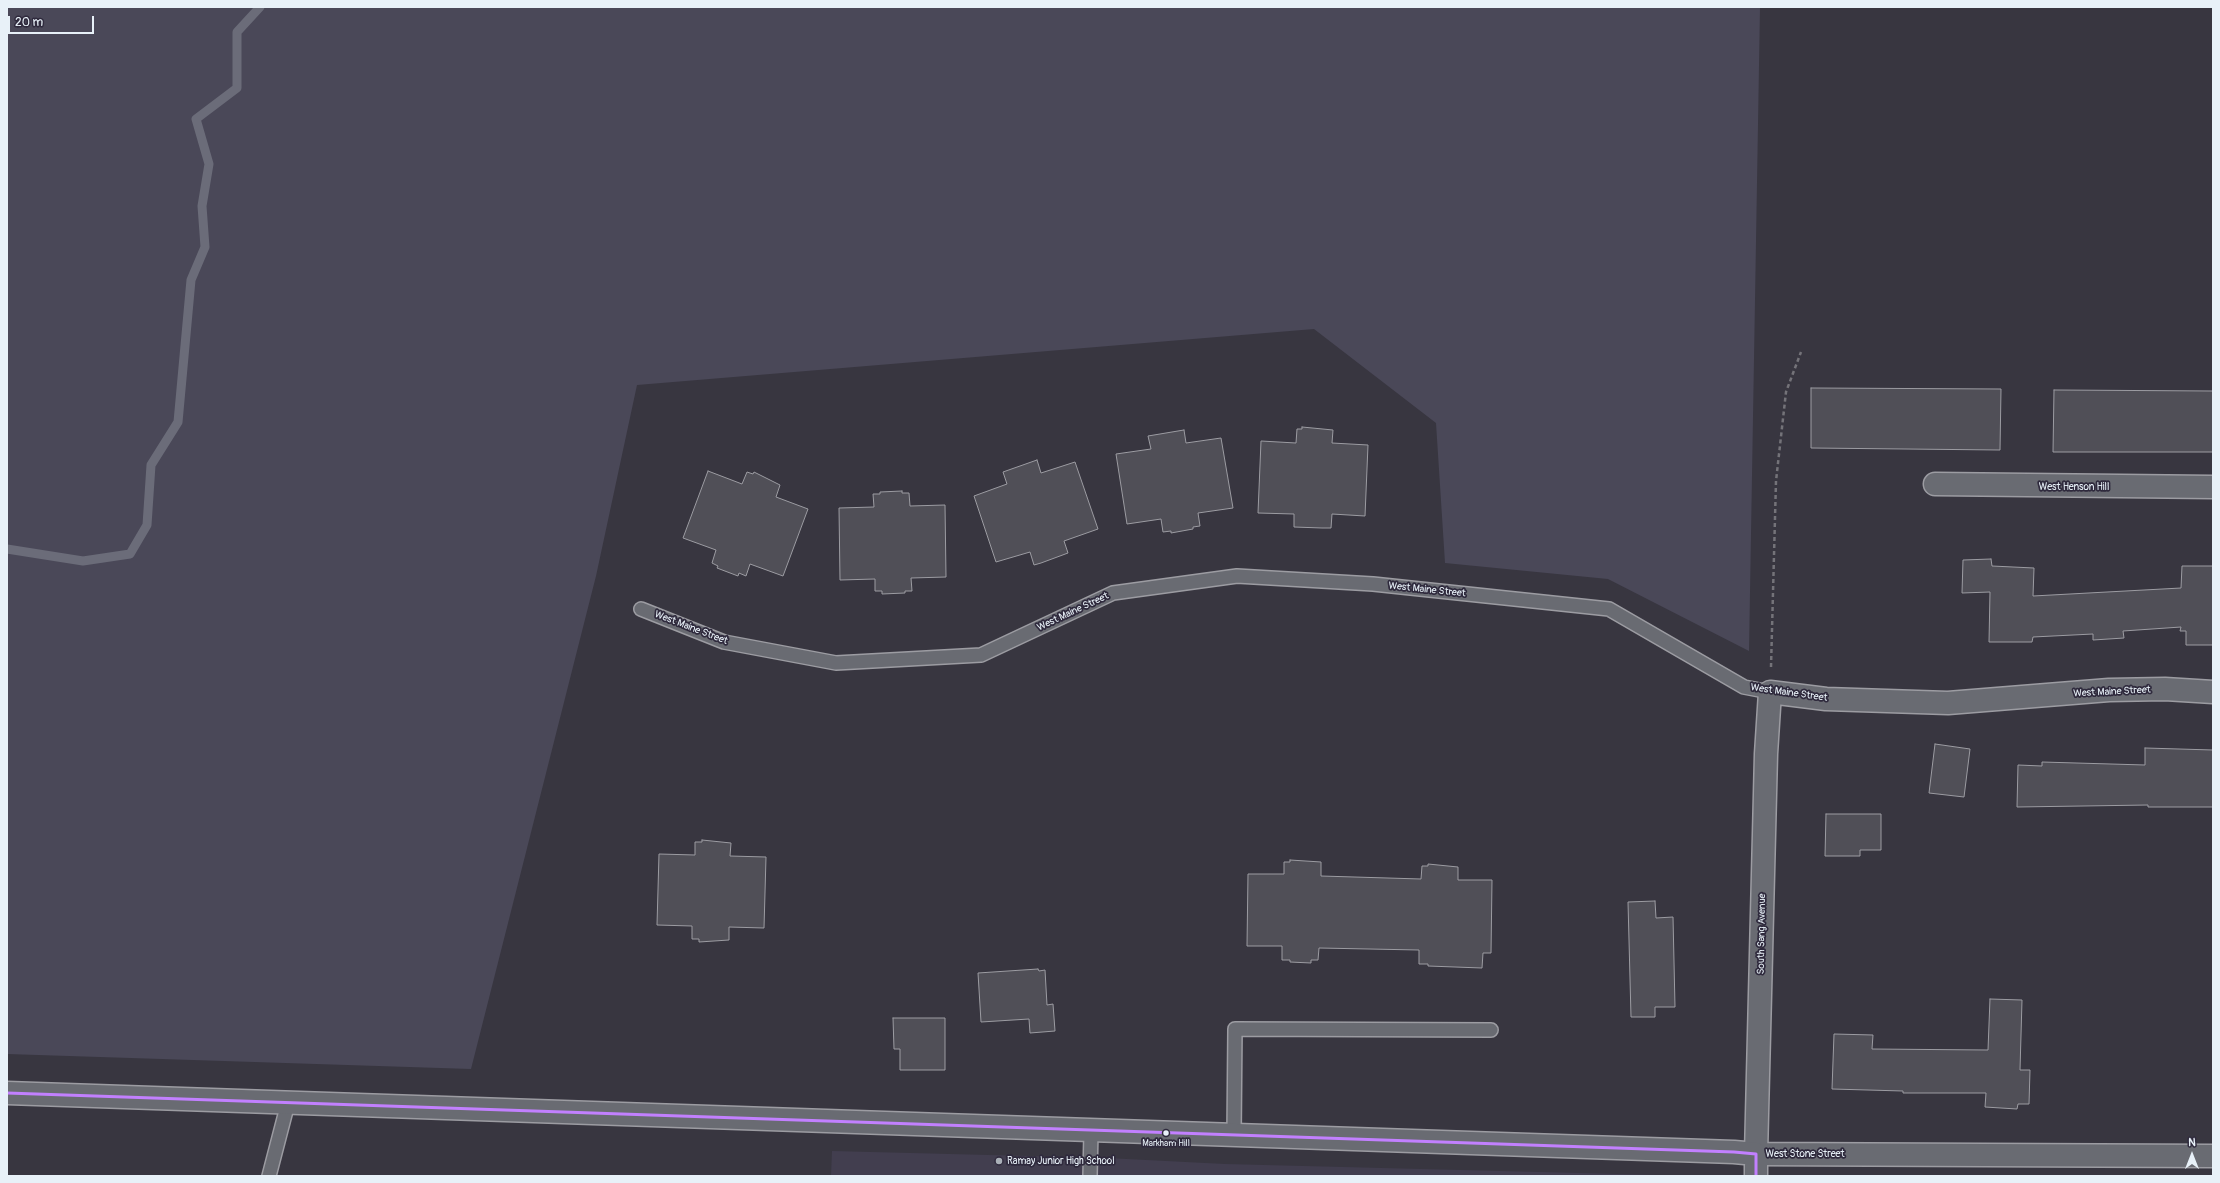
<!DOCTYPE html>
<style>
body{margin:0}
#map{position:relative;width:2220px;height:1183px;overflow:hidden;background:#383640;font-family:Pangolin,sans-serif}
canvas{display:block}
.frame{position:absolute;inset:0;border:8px solid #e8f1f8;pointer-events:none}
.north{position:absolute;left:2172px;top:1135px;width:40px;height:40px;-webkit-text-stroke:3px #2f2a3d;paint-order:stroke;rotate:0deg;font-size:11px;font-weight:700;line-height:16px;text-align:center;color:#e8f1f8}
.north::after{content:'';display:block;margin:auto;width:14px;height:18px;background:#e8f1f8;clip-path:polygon(50% 0,100% 100%,50% 72%,0 100%)}
.scale{position:absolute;left:8px;top:16px;width:86px;height:18px;box-sizing:border-box;border:2px solid #e8f1f8;border-top:0;padding-left:5px;font-size:12px;line-height:14px;white-space:nowrap;color:#e8f1f8;-webkit-text-stroke:3px #2f2a3d;paint-order:stroke}
</style>
<div id="map">
<canvas width="2220" height="1183"></canvas>
<div class="frame"></div>
<div class="north">N</div>
<div class="scale">20 m</div>
</div>
<script>
const ctx = document.querySelector('canvas').getContext('2d');
ctx.lineJoin = 'round';
function paint(path, color) {
  ctx.fillStyle = color;
  ctx.fill(path, 'evenodd');
}
function toPath(rows) {
  const path = new Path2D();
  for (const r of rows) {
    path.moveTo(r[0], r[1]);
    for (let i = 2; i < r.length; i += 2) path.lineTo(r[i], r[i + 1]);
  }
  return path;
}
function strokePath(path, color, width, dash) {
  ctx.strokeStyle = color;
  ctx.lineWidth = width;
  ctx.lineCap = dash ? 'butt' : 'round';
  ctx.setLineDash(dash || []);
  ctx.stroke(path);
}
function label(font, color, halo, rows, align = 'center') {
  ctx.font = font + ' Pangolin,sans-serif';
  ctx.lineWidth = 3.5;
  ctx.setLineDash([]);
  ctx.textBaseline = 'middle';
  ctx.strokeStyle = halo;
  ctx.fillStyle = color;
  for (const [text, x, y, turn = 0] of rows) {
    ctx.save();
    ctx.translate(x, y);
    ctx.rotate((+turn || 0) * Math.PI / 180);
    ctx.textAlign = isNaN(turn) ? turn : align;
    if (halo) ctx.strokeText(text, 0, 0);
    ctx.fillText(text, 0, 0);
    ctx.restore();
  }
}
paint(toPath([
 [832,1151,1107,1158,1225,1164,1697,1176,831,1176]
]), '#423e4f');
paint(toPath([
 [7,7,1760,7,1749,651,1608,579,1445,563,1436,423,1314,329,637,385,596,576,471,1069,7,1054]
]), '#4a4858');
strokePath(toPath([
 [7,549,83,561,130,554,147,525,151,465,178,422,191,280,205,247,202,206,209,164,196,119,237,88,237,32,260,7]
]), '#6b6c79', 9);
const building = toPath([
 [1811,388,2001,389,2000,450,1811,448,1811,388],
 [2054,390,2213,391,2213,452,2053,452,2054,390],
 [1302,427,1333,430,1332,443,1368,445,1365,516,1332,514,1331,528,1322,528,1294,527,1294,514,1258,513,1261,441,1296,443,1297,429,1302,429,1302,427],
 [1184,430,1186,443,1221,438,1233,508,1198,513,1200,526,1193,527,1193,529,1171,533,1171,531,1163,532,1161,519,1127,524,1116,454,1151,449,1148,436,1184,430],
 [1037,460,1041,473,1075,462,1098,529,1064,541,1068,553,1041,563,1034,565,1030,552,996,562,974,496,1007,484,1003,472,1037,460],
 [708,471,742,484,747,472,753,474,754,472,780,485,776,497,808,509,783,576,750,564,746,576,739,573,738,576,717,568,718,566,712,563,716,550,683,538,708,471],
 [902,491,902,493,909,493,910,506,945,505,946,577,911,578,912,591,905,591,905,593,882,594,882,591,875,591,875,579,840,580,839,508,874,507,873,494,880,494,880,492,902,491],
 [1991,559,1992,566,2034,568,2033,596,2181,588,2182,566,2213,566,2213,645,2186,645,2186,631,2180,631,2181,627,2123,631,2124,638,2093,640,2093,634,2033,637,2032,642,1989,642,1990,592,1962,593,1963,560,1991,559],
 [1935,744,1970,749,1964,797,1929,793,1935,744],
 [2145,748,2213,750,2213,807,2148,807,2148,805,2017,807,2018,765,2042,766,2042,762,2145,765,2145,748],
 [1826,814,1881,814,1881,850,1860,850,1860,856,1825,856,1826,814],
 [702,840,731,843,730,856,766,857,764,928,729,927,729,940,699,942,699,939,692,939,692,926,657,925,659,854,695,855,695,842,702,842,702,840],
 [1290,860,1321,862,1321,876,1421,879,1422,866,1428,866,1428,864,1458,867,1458,880,1492,880,1491,953,1483,953,1482,968,1428,966,1428,964,1419,964,1419,950,1319,948,1318,960,1311,960,1311,963,1290,962,1290,960,1282,960,1282,946,1247,946,1248,874,1284,874,1284,862,1290,862,1290,860],
 [1655,901,1656,918,1673,917,1675,1007,1655,1007,1655,1017,1631,1017,1628,902,1655,901],
 [1038,969,1039,971,1045,970,1047,1005,1053,1004,1055,1031,1030,1033,1029,1019,981,1022,978,973,1038,969],
 [1990,999,2022,1000,2020,1070,2030,1070,2029,1104,2018,1104,2017,1109,1985,1107,1986,1093,1903,1093,1903,1091,1832,1089,1834,1034,1873,1035,1872,1049,1988,1050,1990,999],
 [893,1018,945,1018,945,1070,900,1070,900,1049,894,1049,893,1018]
]);
paint(building, '#504f57');
strokePath(building, '#9c9ca2', 1);
const service = toPath([
 [641,609,724,642,836,663,981,655,1113,593,1237,576,1373,584,1609,609,1744,687,1770,692],
 [1234,1135,1235,1029,1491,1030],
 [269,1176,288,1103],
 [1090,1176,1091,1132]
]);
const minor = toPath([
 [1935,484,2213,487],
 [2213,692,2165,689,2109,690,1948,703,1826,699,1770,692,1766,754,1756,1154,2213,1156]
]);
const tertiary = toPath([
 [7,1093,1734,1152,1756,1154,1756,1176]
]);
strokePath(service, '#9c9ca2', 16);
strokePath(minor, '#9c9ca2', 25);
strokePath(tertiary, '#9c9ca2', 25);
strokePath(toPath([
 [1771,667,1776,481,1786,392,1801,352]
]), '#747379', 2.5, [4, 3]);
strokePath(service, '#696b72', 13);
strokePath(minor, '#696b72', 22);
strokePath(tertiary, '#696b72', 22);
strokePath(toPath([
 [7,1093,1734,1152,1756,1154,1756,1176]
]), '#c280ff', 3);
for (const [x, y, r, color] of [
 [1166,1133,3.5,"#e8f1f8"],
 [999,1161,4,"#aab0b8"]
]) {
  const dot = new Path2D();
  dot.arc(x, y, r, 0, 2 * Math.PI);
  ctx.fillStyle = color;
  ctx.fill(dot);
  strokePath(dot, '#2f2a3d', 1.5);
}
label('9px', '#e8f1f8', '#2f2a3d', [
 ["Markham Hill",1166,1144]
]);
label('10px', '#e8f1f8', '#2f2a3d', [
 ["West Henson Hill",2074,487],
 ["West Maine Street",1427,590,6],
 ["West Maine Street",1073,612,-25],
 ["West Maine Street",691,628,21],
 ["West Maine Street",2112,692,-3],
 ["West Maine Street",1789,693,8],
 ["South Sang Avenue",1762,934,-89],
 ["West Stone Street",1805,1154]
]);
label('10px', '#e8f1f8', '#2f2a3d', [
 ["Ramay Junior High School",1007,1161]
], 'left');
</script>
